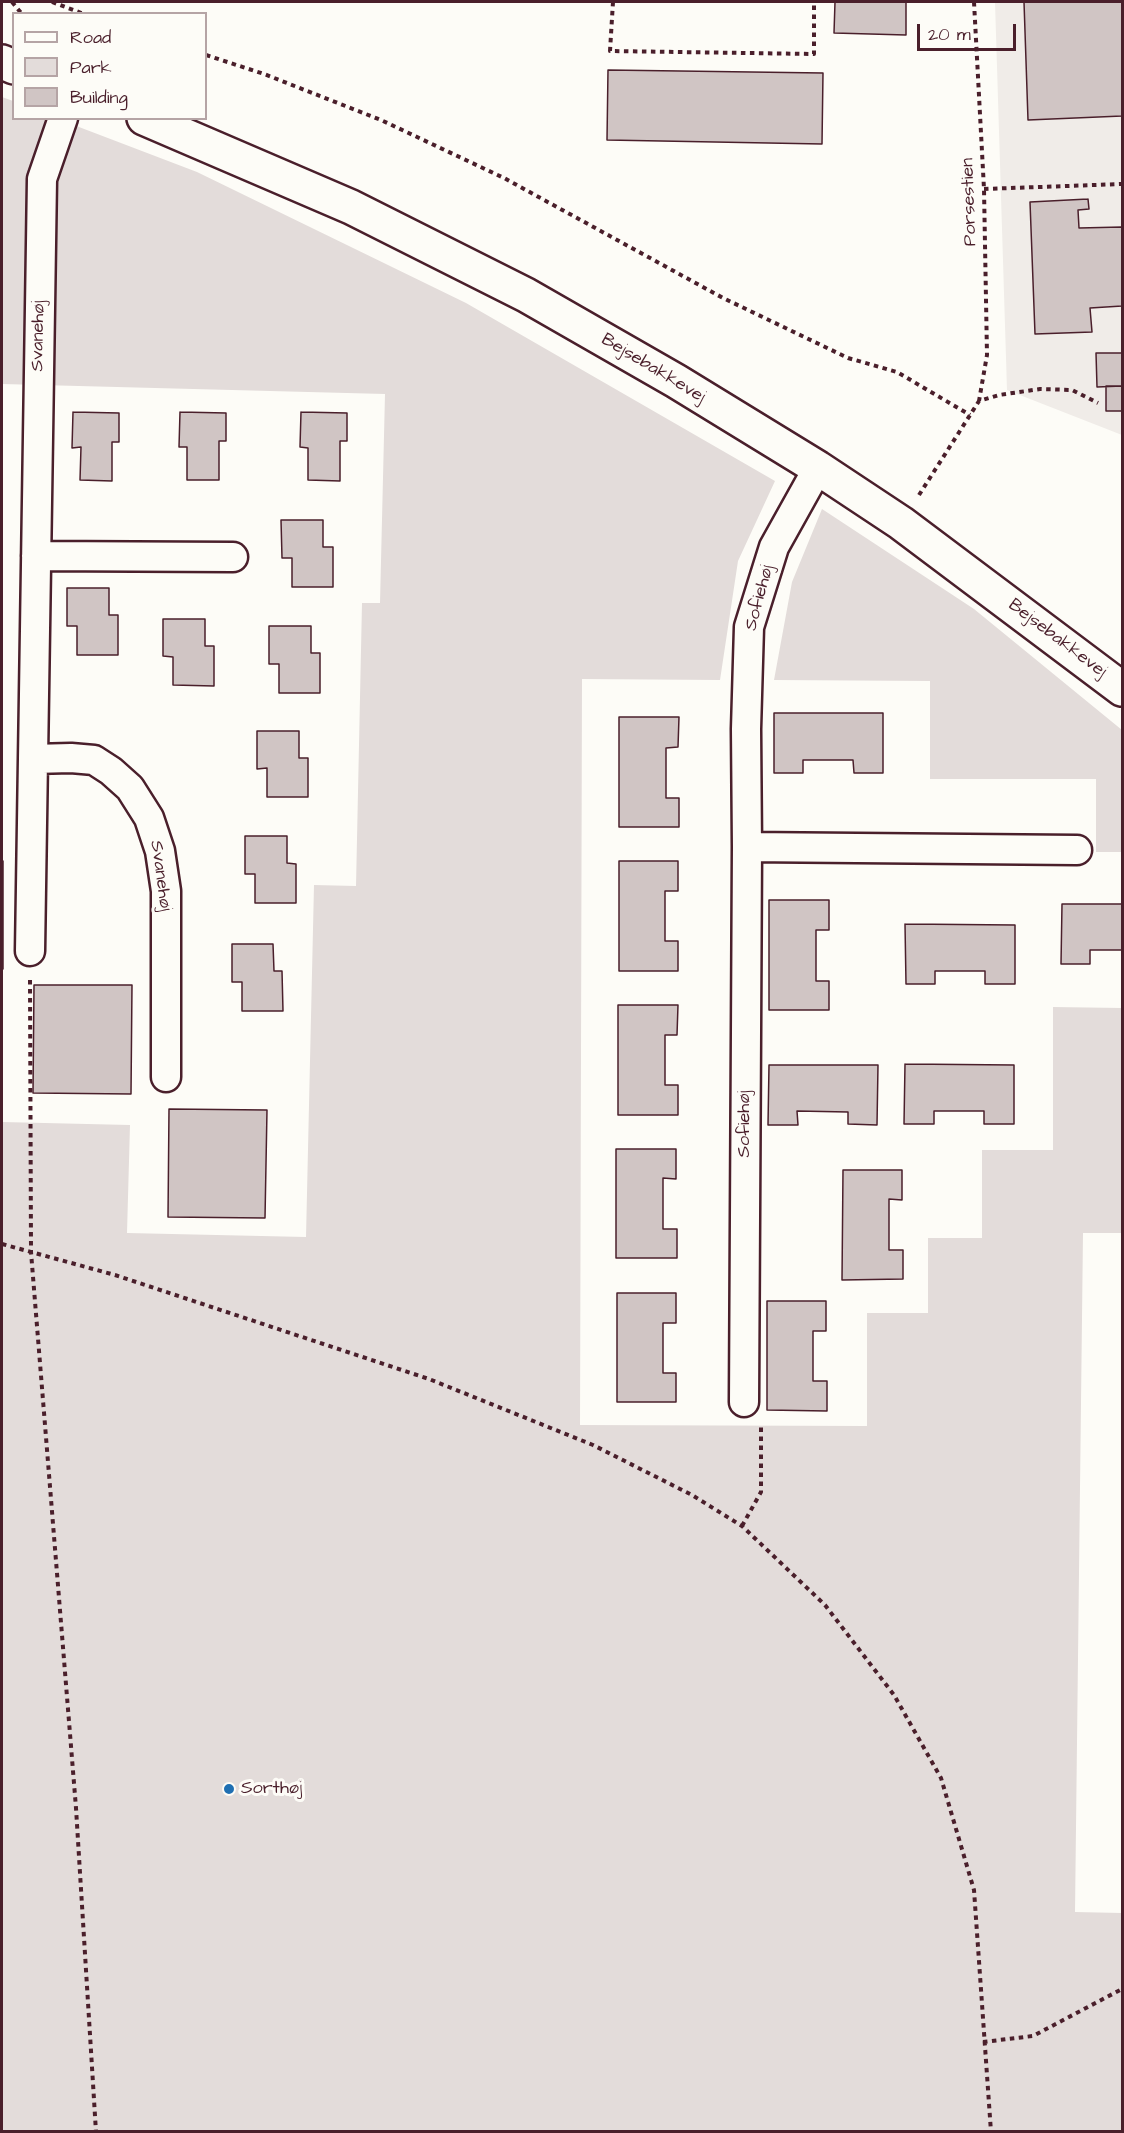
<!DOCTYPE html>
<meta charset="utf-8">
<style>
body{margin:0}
#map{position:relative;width:1124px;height:2133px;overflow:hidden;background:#fdfcf7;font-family:"Architects Daughter",sans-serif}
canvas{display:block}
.frame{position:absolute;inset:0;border:3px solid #4a1f2b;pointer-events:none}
.legend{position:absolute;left:12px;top:12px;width:195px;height:108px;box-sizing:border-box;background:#fdfcf7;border:2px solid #b5a4a5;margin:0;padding:8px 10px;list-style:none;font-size:18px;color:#4a1f2b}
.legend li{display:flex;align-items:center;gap:12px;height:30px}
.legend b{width:30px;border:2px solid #b5a4a5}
.scale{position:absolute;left:917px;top:24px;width:99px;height:27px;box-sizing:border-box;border:3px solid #4a1f2b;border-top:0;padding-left:8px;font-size:18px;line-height:21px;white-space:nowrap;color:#4a1f2b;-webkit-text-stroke:4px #fdfcf7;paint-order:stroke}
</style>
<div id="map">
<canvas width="1124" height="2133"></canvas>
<div class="frame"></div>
<ul class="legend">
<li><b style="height:8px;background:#fdfcf7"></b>Road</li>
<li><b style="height:16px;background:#e3dcda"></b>Park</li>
<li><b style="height:16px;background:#d0c5c4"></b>Building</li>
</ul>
<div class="scale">20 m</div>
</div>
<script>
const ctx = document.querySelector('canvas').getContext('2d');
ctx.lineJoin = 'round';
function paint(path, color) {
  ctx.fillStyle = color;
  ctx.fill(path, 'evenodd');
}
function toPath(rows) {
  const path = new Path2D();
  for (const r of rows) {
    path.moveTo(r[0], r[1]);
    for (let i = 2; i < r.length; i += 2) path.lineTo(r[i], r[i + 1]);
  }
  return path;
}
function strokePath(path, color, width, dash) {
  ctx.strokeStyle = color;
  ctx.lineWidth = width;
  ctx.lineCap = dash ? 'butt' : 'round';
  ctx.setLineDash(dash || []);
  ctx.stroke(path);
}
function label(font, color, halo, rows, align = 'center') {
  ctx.font = font + ' "Architects Daughter",sans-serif';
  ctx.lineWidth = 6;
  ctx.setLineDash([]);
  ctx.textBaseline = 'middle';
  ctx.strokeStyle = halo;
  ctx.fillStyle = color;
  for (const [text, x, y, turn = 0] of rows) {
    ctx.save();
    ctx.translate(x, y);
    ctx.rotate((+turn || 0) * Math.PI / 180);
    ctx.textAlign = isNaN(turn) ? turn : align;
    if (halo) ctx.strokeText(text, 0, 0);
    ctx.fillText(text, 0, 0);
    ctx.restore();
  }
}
paint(toPath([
 [995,2,1122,2,1122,435,1007,390]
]), '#f0ece8');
paint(toPath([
 [2,97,13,101,14,118,58,119,197,172,466,303,775,481,738,561,720,680,582,679,580,1425,867,1426,867,1313,928,1313,928,1238,982,1238,982,1150,1053,1150,1053,1007,1122,1008,1122,1233,1083,1233,1075,1912,1122,1913,1122,2131,2,2131,2,1122,130,1125,127,1233,306,1237,314,885,356,886,362,603,380,603,385,394,2,384],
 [822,509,974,609,1122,730,1122,852,1096,852,1096,779,930,779,930,681,774,680,792,582]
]), '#e3dcda');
const building = toPath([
 [835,2,906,2,906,35,834,33,835,2],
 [1024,2,1122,2,1122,116,1028,120,1024,2],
 [608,70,823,73,822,144,607,140,608,70],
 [1088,199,1089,209,1078,210,1079,228,1122,227,1122,306,1090,308,1092,332,1035,334,1030,202,1088,199],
 [1096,353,1122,353,1122,386,1097,387,1096,353],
 [1106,386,1122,386,1122,411,1106,411,1106,386],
 [73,412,119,413,119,442,112,442,112,481,80,480,81,447,72,448,73,412],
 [180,412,226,413,226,441,219,441,219,480,187,480,187,447,179,447,180,412],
 [301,412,347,413,347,441,340,441,340,481,308,480,308,448,300,447,301,412],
 [281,520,323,520,323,547,333,547,333,587,292,587,292,558,282,558,281,520],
 [67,588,109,588,109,615,118,615,118,655,77,655,77,626,67,626,67,588],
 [163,619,205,619,205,646,214,646,214,686,173,685,173,657,163,656,163,619],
 [269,626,311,626,311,653,320,653,320,693,279,693,279,664,269,664,269,626],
 [774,713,883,713,883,773,854,773,853,760,803,760,803,773,774,773,774,713],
 [619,717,679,717,678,747,666,748,666,798,679,798,679,827,619,827,619,717],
 [257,731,299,731,299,758,308,758,308,797,267,797,267,768,257,769,257,731],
 [245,836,287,836,287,863,296,864,296,903,255,903,255,874,245,874,245,836],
 [2,861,3,861,3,969,2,969,2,861],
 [619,861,678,861,678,891,665,891,665,941,678,941,678,971,619,971,619,861],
 [769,900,829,900,829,930,816,930,816,981,829,981,829,1010,769,1010,769,900],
 [1062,904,1122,904,1122,950,1090,950,1090,964,1061,964,1062,904],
 [905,924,1015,925,1015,984,985,984,985,971,935,971,935,984,906,984,905,924],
 [232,944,273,944,274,971,282,971,283,1011,242,1011,242,982,232,982,232,944],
 [34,985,132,985,131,1094,33,1093,34,985],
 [618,1005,678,1005,677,1035,665,1035,665,1085,678,1085,678,1115,618,1115,618,1005],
 [905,1064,1014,1065,1014,1124,984,1124,984,1111,934,1111,934,1124,904,1124,905,1064],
 [769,1065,878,1065,877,1125,848,1124,848,1112,797,1111,798,1125,768,1125,769,1065],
 [169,1109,267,1110,265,1218,168,1217,169,1109],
 [616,1149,676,1149,676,1179,663,1178,663,1229,677,1229,677,1258,616,1258,616,1149],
 [843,1170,902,1170,902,1200,889,1199,889,1250,903,1250,903,1279,842,1280,843,1170],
 [617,1293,676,1293,676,1323,663,1323,663,1373,676,1373,676,1402,617,1402,617,1293],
 [767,1301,826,1301,826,1331,813,1331,813,1381,827,1381,827,1411,767,1410,767,1301]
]);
paint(building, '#d0c5c4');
strokePath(building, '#4a1f2b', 1.5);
const minor = toPath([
 [36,556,233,557],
 [33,759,71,758,94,760,111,771,130,788,149,818,160,851,166,891,166,1077],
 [747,847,1077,850],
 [30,951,42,179,63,118],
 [744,1402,747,847,746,729,749,627,774,547,818,468]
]);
const tertiary = toPath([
 [2,62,14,67],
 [144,118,351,207,526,295,676,381,818,468,901,523,1122,689]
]);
strokePath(minor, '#4a1f2b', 33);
strokePath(tertiary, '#4a1f2b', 38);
strokePath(toPath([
 [12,2,22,14],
 [52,2,84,14],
 [613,2,610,51,814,54,814,2],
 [974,2,984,189,987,355,979,401],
 [206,55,264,74,381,120,504,178,723,298,848,358,897,372,970,415],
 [984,189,1122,184],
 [919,495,979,401,999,395,1040,389,1072,390,1098,403],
 [30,980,31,1252,76,1808,96,2132],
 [2,1244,115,1275,429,1379,593,1445,692,1495,742,1526,825,1605,894,1695,941,1778,974,1890,991,2132],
 [742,1526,761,1492,761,1426],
 [983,2042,1033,2036,1122,1989]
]), '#4a1f2b', 4, [4.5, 4.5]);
strokePath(minor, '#fdfcf7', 28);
strokePath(tertiary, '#fdfcf7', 33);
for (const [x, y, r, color] of [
 [229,1789,6,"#1f6fb2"]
]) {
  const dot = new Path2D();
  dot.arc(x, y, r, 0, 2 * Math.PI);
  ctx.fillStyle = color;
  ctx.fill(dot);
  strokePath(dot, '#fdfcf7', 2);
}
label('18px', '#4a1f2b', '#fdfcf7', [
 ["Porsestien",970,202,-92],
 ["Svanehøj",39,336,-89],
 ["Bejsebakkevej",653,369,31],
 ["Sofiehøj",760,598,-75],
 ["Bejsebakkevej",1057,639,37],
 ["Svanehøj",160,876,82],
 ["Sofiehøj",745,1124,-90]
]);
label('18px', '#4a1f2b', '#fdfcf7', [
 ["Sorthøj",241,1789]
], 'left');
</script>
